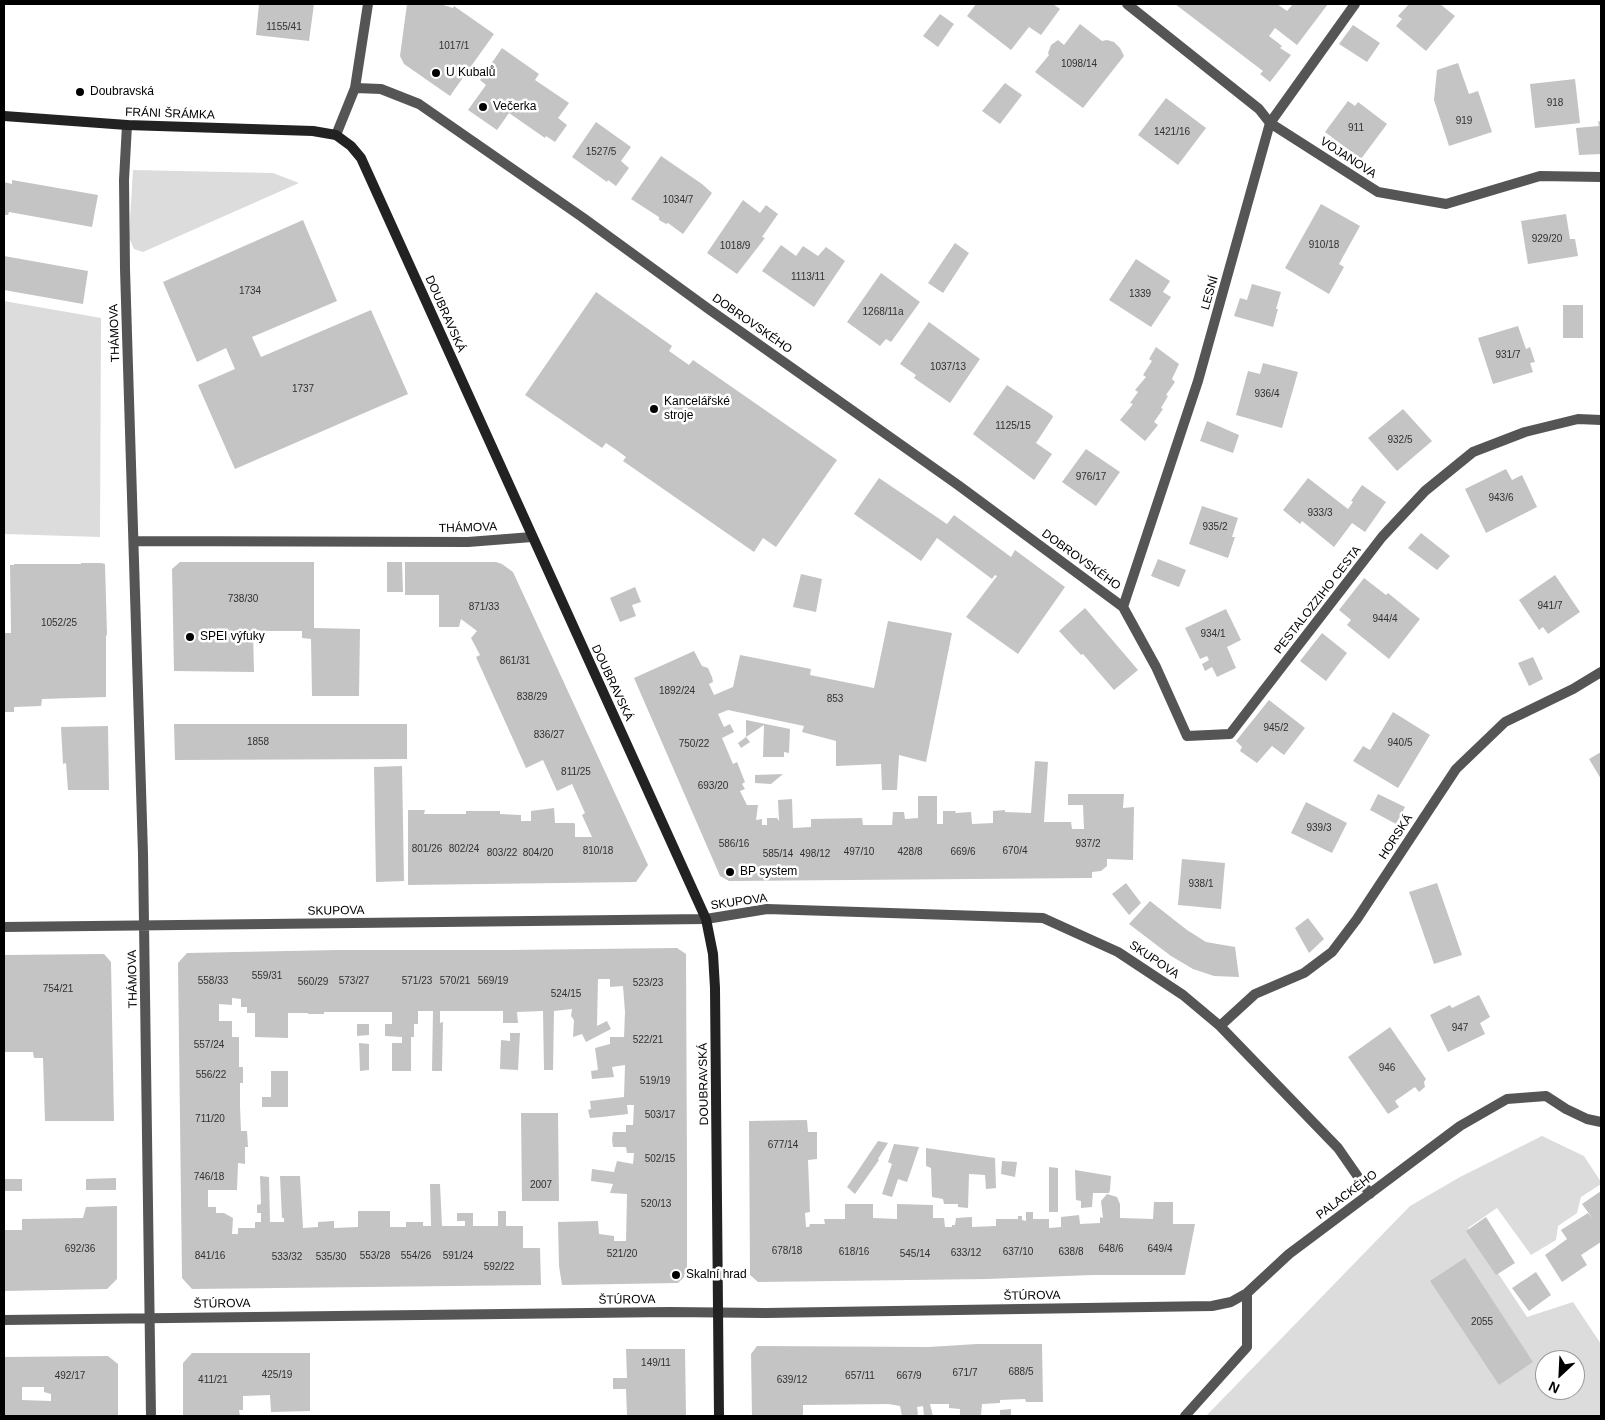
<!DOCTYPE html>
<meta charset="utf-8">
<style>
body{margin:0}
#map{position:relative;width:1605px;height:1420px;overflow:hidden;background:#fff;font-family:Helvetica,sans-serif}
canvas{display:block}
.frame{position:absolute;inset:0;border:5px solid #000;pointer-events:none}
.north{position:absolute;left:1535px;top:1350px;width:50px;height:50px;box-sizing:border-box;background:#fff;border:1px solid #999;border-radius:50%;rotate:205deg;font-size:14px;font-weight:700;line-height:20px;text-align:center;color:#000}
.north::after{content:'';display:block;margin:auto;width:18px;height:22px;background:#000;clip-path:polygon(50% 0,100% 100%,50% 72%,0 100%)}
</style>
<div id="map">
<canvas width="1605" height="1420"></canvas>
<div class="frame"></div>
<div class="north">N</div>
</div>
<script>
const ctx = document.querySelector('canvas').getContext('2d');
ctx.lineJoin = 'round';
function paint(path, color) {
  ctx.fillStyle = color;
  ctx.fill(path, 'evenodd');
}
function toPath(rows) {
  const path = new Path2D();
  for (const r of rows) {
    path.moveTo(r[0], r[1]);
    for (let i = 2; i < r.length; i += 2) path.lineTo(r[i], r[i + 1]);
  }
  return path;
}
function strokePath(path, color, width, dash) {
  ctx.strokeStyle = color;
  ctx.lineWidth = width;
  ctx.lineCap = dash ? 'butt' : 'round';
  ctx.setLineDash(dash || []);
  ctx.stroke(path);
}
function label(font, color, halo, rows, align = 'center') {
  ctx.font = font + ' Helvetica,sans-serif';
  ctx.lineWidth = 5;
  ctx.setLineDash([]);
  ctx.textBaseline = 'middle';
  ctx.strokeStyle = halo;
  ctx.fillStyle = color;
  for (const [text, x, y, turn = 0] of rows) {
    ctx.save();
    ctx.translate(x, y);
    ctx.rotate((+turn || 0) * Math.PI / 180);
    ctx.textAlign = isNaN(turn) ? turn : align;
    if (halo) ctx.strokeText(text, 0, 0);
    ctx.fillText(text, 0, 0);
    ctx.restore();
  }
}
paint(toPath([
 [133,170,273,173,299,183,143,252,134,249,129,238],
 [4,301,101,318,100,537,4,534],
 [1542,1136,1584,1156,1601,1182,1601,1184,1581,1197,1577,1213,1558,1226,1556,1240,1531,1255,1497,1208,1468,1228,1527,1317,1573,1302,1601,1344,1601,1416,1206,1416,1410,1206,1460,1177],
 [1545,1360,1575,1360,1575,1390,1545,1390]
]), '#dcdcdc');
paint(toPath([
 [259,4,314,4,309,41,256,35],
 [407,4,440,4,453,8,454,6,494,34,450,96,404,64,400,56],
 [976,4,1053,4,1060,9,1041,35,1029,27,1011,50,967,16],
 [1175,4,1277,4,1287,11,1293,4,1328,4,1297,45,1275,28,1269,36,1282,46,1280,48,1291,55,1270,82,1260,74,1263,71],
 [1409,4,1440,4,1455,16,1426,51,1396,26,1402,19,1398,16],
 [940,14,954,24,938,47,923,36],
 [1080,24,1102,41,1107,40,1114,42,1120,48,1124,56,1083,108,1035,72,1049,55,1048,53,1051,45,1058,40,1064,45],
 [1353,25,1380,43,1367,62,1339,44],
 [502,48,539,74,535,80,569,103,558,118,567,125,555,142,546,136,545,138,509,113,497,130,468,110,486,85,480,80],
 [1458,63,1469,94,1478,91,1492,132,1449,146,1434,100,1437,70],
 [1575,79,1580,123,1535,128,1530,84],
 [1005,83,1022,95,1000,124,982,111],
 [1166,98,1206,128,1178,165,1138,135],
 [1348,101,1355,106,1358,102,1387,124,1361,159,1325,132],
 [1598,121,1601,122,1601,154,1579,155,1576,128,1599,126],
 [596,122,631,147,621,161,629,168,616,186,608,180,607,182,572,157],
 [661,156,702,184,712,193,683,234,668,223,666,224,659,220,659,217,631,199],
 [12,180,98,195,92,227,9,212,8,215,4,215,4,182,12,184],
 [743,200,760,213,766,205,778,214,762,237,765,238,737,274,707,253],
 [1321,204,1360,226,1339,264,1344,267,1329,294,1285,268],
 [1566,214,1570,239,1575,239,1578,256,1528,264,1521,221],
 [303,220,337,301,252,337,261,357,371,310,408,394,235,469,198,385,235,369,226,348,197,362,163,282],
 [955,243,969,253,943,293,928,283],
 [781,245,796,256,803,246,818,256,826,247,845,261,814,307,762,271],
 [4,256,88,271,83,304,4,290],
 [1136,259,1170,281,1163,292,1171,297,1151,327,1109,300],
 [881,273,920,302,891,342,886,339,880,346,847,322],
 [1252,284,1281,292,1276,309,1278,309,1273,327,1234,316,1240,298,1247,300],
 [596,292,672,346,669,351,689,365,693,360,837,460,776,547,763,538,754,552,623,461,626,457,615,449,606,443,602,448,525,395],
 [1563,305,1583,305,1583,338,1563,338],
 [929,322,980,359,950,403,914,378,916,375,900,364],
 [1518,326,1526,349,1530,347,1535,362,1530,363,1533,372,1493,384,1478,338],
 [1156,347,1179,364,1172,379,1175,382,1166,395,1168,396,1161,408,1163,409,1154,422,1158,425,1145,441,1120,420,1133,404,1130,403,1138,392,1135,390,1146,377,1143,375,1152,361,1149,359],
 [1263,363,1298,372,1282,428,1236,415,1248,371,1260,374],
 [1007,385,1052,415,1053,417,1036,443,1052,454,1034,480,973,434],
 [1403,409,1432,441,1397,471,1368,438],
 [1207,421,1239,435,1233,453,1200,441],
 [1086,449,1120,472,1096,506,1062,482],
 [1506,469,1512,480,1522,475,1537,507,1486,533,1465,489],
 [879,478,947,524,954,515,1011,557,1015,550,1065,587,1018,654,966,617,997,576,995,575,992,579,937,538,921,561,854,514],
 [1308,478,1348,509,1353,502,1351,501,1362,485,1386,502,1365,532,1352,523,1334,547,1302,521,1300,524,1283,510],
 [1202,506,1238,518,1232,537,1235,537,1228,558,1189,544],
 [1421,533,1450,556,1437,570,1408,548],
 [1158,559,1186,570,1179,587,1151,576],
 [180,562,314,562,314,628,360,629,359,696,312,696,311,639,302,638,302,631,253,631,254,672,174,671,172,569],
 [387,562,402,562,403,592,387,592],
 [405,562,496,562,502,564,513,572,648,865,636,882,408,885,408,810,425,810,424,814,466,814,466,811,500,811,500,814,521,815,521,821,531,821,531,811,554,808,555,823,574,823,575,824,575,837,592,837,582,815,585,813,572,784,557,791,543,760,526,768,476,657,480,655,471,638,477,631,461,619,459,627,439,627,439,595,405,595],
 [81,563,101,563,105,564,107,635,106,636,106,697,42,699,41,706,14,707,14,712,4,712,4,633,11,633,10,565,14,565,14,564,81,564],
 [801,574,822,579,816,612,793,607],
 [1555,575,1580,612,1548,634,1543,627,1539,630,1519,600],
 [1364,578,1386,595,1388,593,1420,619,1389,659,1347,625,1351,620,1339,610],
 [635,587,641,602,632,605,636,616,620,622,610,598],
 [1085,608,1138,670,1114,690,1083,654,1081,655,1059,631],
 [1226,609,1241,640,1227,647,1236,668,1217,677,1212,667,1205,671,1202,664,1209,660,1207,656,1200,659,1185,628],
 [888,621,952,633,926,762,899,755,897,790,882,790,881,764,836,766,836,741,802,732,804,726,728,710,718,714,724,727,730,724,734,732,722,738,733,764,737,762,745,782,742,784,745,789,740,791,747,805,758,805,756,820,762,819,762,825,767,825,767,818,777,818,779,821,778,800,792,799,793,828,811,827,811,819,862,818,863,825,892,825,893,812,904,812,905,819,918,818,918,796,937,796,937,824,943,824,943,811,956,811,955,813,971,812,972,824,993,823,993,811,1005,810,1005,812,1031,813,1035,761,1048,762,1044,822,1071,822,1072,829,1084,829,1083,805,1068,805,1068,794,1124,794,1123,808,1134,807,1133,860,1107,859,1107,866,1101,871,1092,872,1092,878,729,881,720,876,634,678,694,651,702,666,708,668,712,677,713,682,709,684,714,695,733,687,740,655,811,669,810,675,874,688],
 [1322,633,1347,653,1326,681,1300,661],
 [1533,657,1543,679,1529,686,1518,663],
 [1269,700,1305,728,1284,755,1272,746,1257,763,1240,751,1242,747,1236,741],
 [1393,712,1430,735,1398,788,1353,761,1363,746,1370,750],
 [746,720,790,729,789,753,784,752,784,757,763,757,764,725,746,737],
 [174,724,407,724,407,759,175,760],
 [108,726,109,790,68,790,66,763,63,764,61,727],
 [746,737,750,742,741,748,738,743],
 [1601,752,1601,779,1589,759],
 [402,766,404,881,376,882,374,767],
 [783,774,771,784,755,783,755,775],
 [1378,794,1405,807,1396,824,1370,810],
 [1306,802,1347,823,1332,853,1291,833],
 [1182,859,1225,863,1221,909,1178,905],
 [1126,883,1141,903,1129,915,1112,894],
 [1437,883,1462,955,1434,964,1409,892],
 [1150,901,1187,930,1206,942,1235,947,1239,977,1214,976,1193,969,1171,956,1129,924],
 [1308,918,1324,939,1309,953,1295,928],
 [677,948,686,954,687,1174,687,1274,678,1283,562,1285,559,1266,558,1222,598,1221,599,1234,614,1236,614,1241,626,1241,627,1194,610,1193,613,1184,591,1181,592,1169,614,1172,617,1161,633,1164,634,1153,627,1153,626,1147,613,1147,612,1139,613,1132,626,1132,626,1125,633,1125,634,1105,627,1105,628,1114,602,1117,590,1118,588,1110,591,1109,590,1101,624,1097,625,1065,612,1067,614,1077,592,1079,591,1071,598,1070,595,1048,610,1044,610,1037,624,1037,625,1012,623,986,610,987,610,979,598,979,597,1026,607,1021,611,1029,586,1042,582,1034,573,1037,574,1020,571,1016,572,1009,554,1011,553,1070,544,1070,543,1011,517,1012,518,1023,503,1023,503,1011,440,1011,440,1023,443,1022,442,1071,432,1071,433,1011,418,1011,418,1024,414,1024,414,1037,411,1037,411,1071,392,1071,392,1043,402,1043,402,1037,385,1036,385,1024,392,1024,392,1012,324,1012,324,1014,308,1014,308,1013,288,1013,288,1038,255,1037,255,1013,247,1013,247,1007,241,1007,241,999,232,998,232,1005,219,1004,219,1021,211,1021,232,1021,232,1037,239,1037,239,1067,243,1067,243,1083,240,1083,240,1106,241,1131,247,1131,248,1147,245,1147,245,1164,238,1163,237,1190,208,1190,208,1207,216,1207,216,1213,224,1213,233,1218,232,1234,238,1234,238,1228,255,1228,255,1222,261,1222,261,1213,257,1213,257,1205,261,1204,260,1176,269,1177,270,1222,284,1222,284,1218,282,1218,280,1176,300,1176,303,1228,318,1227,318,1222,334,1221,334,1228,358,1227,358,1211,390,1211,390,1227,406,1227,406,1222,423,1222,423,1226,431,1226,430,1184,440,1184,442,1226,465,1226,465,1221,457,1221,457,1213,473,1213,473,1226,498,1226,498,1211,506,1211,506,1226,523,1226,523,1248,540,1248,541,1285,192,1289,182,1278,178,963,187,953,338,950,509,950],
 [104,954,111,962,114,1121,45,1121,43,1058,34,1058,33,1052,4,1052,4,955],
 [1479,995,1490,1017,1480,1023,1485,1034,1448,1052,1430,1015,1450,1005,1452,1008],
 [357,1024,369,1024,369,1035,357,1036],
 [1390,1027,1426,1079,1424,1082,1425,1087,1419,1092,1415,1087,1395,1101,1399,1107,1388,1114,1348,1057],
 [510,1033,520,1033,518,1070,500,1069,501,1040,510,1041],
 [359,1043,369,1044,369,1070,360,1071],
 [271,1071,288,1071,288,1107,262,1107,262,1097,271,1097],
 [521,1113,558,1113,559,1201,522,1201],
 [807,1120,808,1132,817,1132,817,1159,808,1160,810,1212,805,1213,806,1227,809,1227,810,1224,825,1224,824,1219,845,1219,845,1204,873,1204,873,1218,897,1219,897,1204,933,1205,933,1218,944,1218,945,1227,952,1227,952,1225,955,1225,956,1218,972,1217,972,1227,996,1226,996,1219,1018,1219,1018,1216,1022,1216,1022,1220,1026,1221,1026,1212,1033,1212,1033,1219,1049,1219,1049,1228,1061,1227,1061,1217,1079,1215,1080,1224,1100,1223,1100,1217,1103,1218,1101,1201,1107,1194,1117,1197,1120,1204,1120,1218,1153,1219,1154,1202,1173,1202,1173,1224,1195,1224,1185,1275,1093,1275,987,1279,758,1282,750,1275,749,1121],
 [878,1141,888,1143,878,1159,879,1160,855,1194,847,1187],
 [894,1144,919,1147,907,1182,898,1179,892,1197,882,1194,892,1164,888,1162],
 [926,1148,995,1158,996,1188,986,1189,985,1175,969,1174,968,1208,958,1207,958,1204,944,1204,943,1199,932,1197,931,1168,926,1166],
 [1002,1161,1017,1162,1015,1177,1001,1174],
 [1049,1167,1058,1168,1058,1212,1049,1212],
 [1075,1170,1111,1176,1110,1190,1109,1193,1093,1193,1092,1207,1081,1208,1081,1201,1076,1200],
 [116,1178,116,1190,86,1190,86,1179],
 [4,1179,22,1179,22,1191,4,1191],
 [1601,1191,1601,1242,1581,1255,1587,1265,1562,1282,1545,1255,1567,1239,1561,1230,1588,1213,1593,1219,1582,1204],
 [117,1206,117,1279,107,1289,4,1291,4,1230,22,1230,22,1219,83,1218,86,1207],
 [1486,1217,1515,1263,1496,1275,1466,1231],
 [1465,1258,1533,1362,1499,1385,1430,1281],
 [1536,1272,1551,1295,1529,1311,1512,1288],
 [977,1344,1042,1344,1043,1402,1026,1402,1025,1399,1000,1400,1000,1403,982,1404,981,1415,960,1416,960,1409,949,1408,949,1404,930,1404,933,1416,924,1416,923,1406,917,1407,918,1414,916,1416,902,1416,900,1406,888,1404,803,1405,803,1416,752,1416,751,1354,757,1346,929,1347],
 [626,1349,685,1349,686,1416,627,1416,626,1389,613,1389,613,1378,627,1378],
 [192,1353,310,1353,310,1411,271,1412,270,1395,243,1396,243,1410,239,1410,240,1416,183,1416,183,1363],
 [108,1356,118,1364,118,1416,4,1415,4,1357],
 [22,1387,44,1387,44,1392,51,1394,51,1401,22,1400],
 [1011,1409,1011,1416,1000,1416,1000,1410]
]), '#c4c4c4');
strokePath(toPath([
 [1127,4,1259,109,1270,123,1378,192,1446,204,1540,176,1601,177],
 [355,88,381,89,419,104,582,217,710,310,958,485,1123,607,1156,667,1187,736,1230,734,1382,537,1425,491,1473,452,1525,432,1578,419,1601,420],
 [127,125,124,180,125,269,143,854,151,1416],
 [336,135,355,88,368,4],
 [135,541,468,542,532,537],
 [1123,607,1198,381,1270,123,1355,4],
 [4,927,706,919,767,909,1043,918,1118,952,1183,995,1220,1026,1338,1148,1370,1194],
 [1220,1026,1255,994,1304,973,1332,952,1357,919,1456,769,1505,722,1573,689,1601,672],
 [4,1320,670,1312,766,1313,1212,1306,1231,1302,1247,1293,1289,1254,1460,1126,1507,1099,1546,1096,1566,1109,1587,1119,1601,1122],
 [1185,1416,1247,1347,1247,1293]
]), '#555', 10);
strokePath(toPath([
 [4,116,127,125,313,131,336,135,351,146,361,158,706,919,713,954,715,988,719,1416]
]), '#222', 10);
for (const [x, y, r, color] of [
 [436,73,5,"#000"],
 [80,92,5,"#000"],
 [483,107,5,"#000"],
 [654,409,5,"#000"],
 [190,637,5,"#000"],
 [730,872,5,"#000"],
 [676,1275,5,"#000"]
]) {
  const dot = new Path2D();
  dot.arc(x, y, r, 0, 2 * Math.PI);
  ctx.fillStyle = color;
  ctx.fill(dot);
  strokePath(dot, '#fff', 2);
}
label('10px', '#313131', null, [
 ["1155/41",284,27],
 ["1017/1",454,46],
 ["1098/14",1079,64],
 ["918",1555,103],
 ["919",1464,121],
 ["911",1356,128],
 ["1421/16",1172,132],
 ["1527/5",601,152],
 ["1034/7",678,200],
 ["929/20",1547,239],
 ["910/18",1324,245],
 ["1018/9",735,246],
 ["1113/11",808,277],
 ["1734",250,291],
 ["1339",1140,294],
 ["1268/11a",883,312],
 ["931/7",1508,355],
 ["1037/13",948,367],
 ["1737",303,389],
 ["936/4",1267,394],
 ["1125/15",1013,426],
 ["932/5",1400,440],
 ["976/17",1091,477],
 ["943/6",1501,498],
 ["933/3",1320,513],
 ["935/2",1215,527],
 ["738/30",243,599],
 ["941/7",1550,606],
 ["871/33",484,607],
 ["944/4",1385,619],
 ["1052/25",59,623],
 ["934/1",1213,634],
 ["861/31",515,661],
 ["1892/24",677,691],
 ["838/29",532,697],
 ["853",835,699],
 ["945/2",1276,728],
 ["836/27",549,735],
 ["1858",258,742],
 ["940/5",1400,743],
 ["750/22",694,744],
 ["811/25",576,772],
 ["693/20",713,786],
 ["939/3",1319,828],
 ["586/16",734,844],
 ["937/2",1088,844],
 ["801/26",427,849],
 ["802/24",464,849],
 ["810/18",598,851],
 ["670/4",1015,851],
 ["497/10",859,852],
 ["428/8",910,852],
 ["669/6",963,852],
 ["803/22",502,853],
 ["804/20",538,853],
 ["585/14",778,854],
 ["498/12",815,854],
 ["938/1",1201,884],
 ["559/31",267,976],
 ["558/33",213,981],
 ["573/27",354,981],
 ["571/23",417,981],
 ["570/21",455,981],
 ["569/19",493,981],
 ["560/29",313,982],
 ["523/23",648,983],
 ["754/21",58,989],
 ["524/15",566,994],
 ["947",1460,1028],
 ["522/21",648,1040],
 ["557/24",209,1045],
 ["946",1387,1068],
 ["556/22",211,1075],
 ["519/19",655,1081],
 ["503/17",660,1115],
 ["711/20",210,1119],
 ["677/14",783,1145],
 ["502/15",660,1159],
 ["746/18",209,1177],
 ["2007",541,1185],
 ["520/13",656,1204],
 ["692/36",80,1249],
 ["648/6",1111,1249],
 ["649/4",1160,1249],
 ["678/18",787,1251],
 ["618/16",854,1252],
 ["637/10",1018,1252],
 ["638/8",1071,1252],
 ["633/12",966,1253],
 ["521/20",622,1254],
 ["545/14",915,1254],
 ["841/16",210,1256],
 ["553/28",375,1256],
 ["554/26",416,1256],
 ["591/24",458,1256],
 ["533/32",287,1257],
 ["535/30",331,1257],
 ["592/22",499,1267],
 ["2055",1482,1322],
 ["149/11",656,1363],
 ["688/5",1021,1372],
 ["671/7",965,1373],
 ["425/19",277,1375],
 ["492/17",70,1376],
 ["657/11",860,1376],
 ["667/9",909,1376],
 ["411/21",213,1380],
 ["639/12",792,1380]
]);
label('12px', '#000', '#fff', [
 ["U Kubalů",446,73],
 ["Doubravská",90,92],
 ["Večerka",493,107],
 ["Kancelářské",664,402],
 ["stroje",664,416],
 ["SPEI výfuky",200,637],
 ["BP system",740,872],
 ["Skalní hrad",686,1275]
], 'left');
label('12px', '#000', '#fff', [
 ["FRÁNI ŠRÁMKA",170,114,2],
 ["VOJANOVA",1348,158,33],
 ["LESNÍ",1210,293,-74],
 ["DOUBRAVSKÁ",445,314,66],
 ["DOBROVSKÉHO",752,324,35],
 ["THÁMOVA",115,333,-92],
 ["THÁMOVA",468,528,-2],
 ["DOBROVSKÉHO",1081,560,36],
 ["PESTALOZZIHO CESTA",1318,600,-52],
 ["DOUBRAVSKÁ",612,683,65],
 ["HORSKÁ",1396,837,-57],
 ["SKUPOVA",739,902,-8],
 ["SKUPOVA",336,911,-1],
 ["SKUPOVA",1154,960,34],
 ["THÁMOVA",133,979,-91],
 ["DOUBRAVSKÁ",704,1084,-91],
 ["PALACKÉHO",1347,1195,-37],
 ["ŠTÚROVA",1032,1296,-1],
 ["ŠTÚROVA",627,1300,-1],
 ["ŠTÚROVA",222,1304,-1]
]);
</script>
